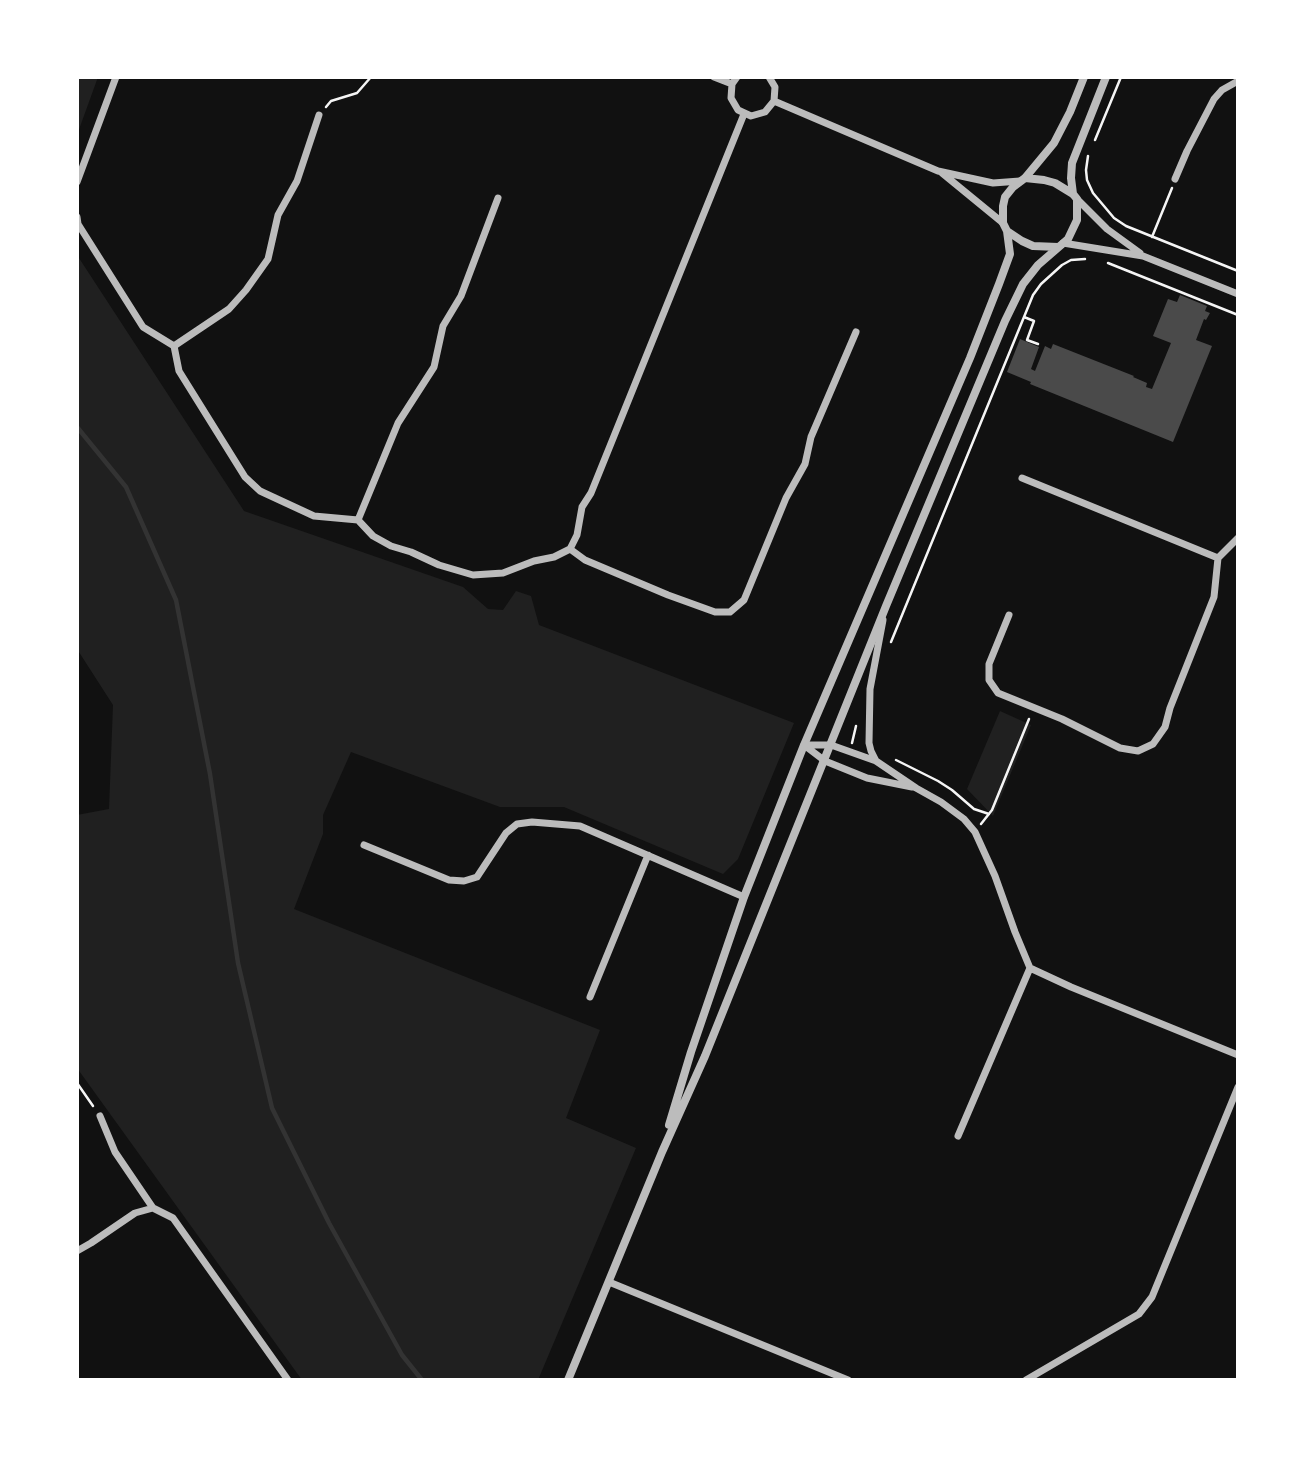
<!DOCTYPE html>
<style>
body{margin:0}
#map{position:relative;width:1315px;height:1457px;overflow:hidden;background:#111;font-family:"Asap Condensed",sans-serif}
canvas{display:block}
.frame{position:absolute;inset:0;border:79px solid #fff;pointer-events:none}
</style>
<div id="map">
<canvas width="1315" height="1457"></canvas>
<div class="frame"></div>
</div>
<script>
const ctx = document.querySelector('canvas').getContext('2d');
ctx.lineJoin = 'round';
function paint(path, color) {
  ctx.fillStyle = color;
  ctx.fill(path, 'evenodd');
}
function toPath(rows) {
  const path = new Path2D();
  for (const r of rows) {
    path.moveTo(r[0], r[1]);
    for (let i = 2; i < r.length; i += 2) path.lineTo(r[i], r[i + 1]);
  }
  return path;
}
function strokePath(path, color, width, dash) {
  ctx.strokeStyle = color;
  ctx.lineWidth = width;
  ctx.lineCap = dash ? 'butt' : 'round';
  ctx.setLineDash(dash || []);
  ctx.stroke(path);
}
paint(toPath([
 [77,77,98,77,77,135],
 [77,255,244,511,463,587,488,609,503,610,516,591,531,596,539,625,794,723,738,859,723,874,564,807,500,807,351,752,323,815,323,834,294,909,600,1030,566,1118,636,1148,538,1380,302,1380,77,1068,77,815,109,809,113,705,77,649],
 [1000,711,1031,725,993,816,967,789]
]), '#202020');
strokePath(toPath([
 [77,427,126,487,176,600,210,774,238,963,272,1108,329,1223,402,1355,422,1380]
]), '#333', 4.5);
paint(toPath([
 [1180,295,1207,306,1205,311,1210,313,1206,320,1204,319,1196,340,1212,346,1173,442,1030,384,1031,382,1007,372,1020,339,1039,347,1031,369,1035,371,1045,346,1051,349,1053,344,1134,376,1133,377,1147,383,1146,387,1152,389,1171,343,1153,336,1168,299,1177,302]
]), '#4a4a4a');
strokePath(toPath([
 [326,107,331,101,357,93,371,77],
 [1095,140,1121,77],
 [1088,156,1086,170,1087,180,1093,193,1114,218,1126,226,1238,271],
 [1152,237,1172,188],
 [1108,263,1238,315],
 [1024,317,1034,321,1027,340,1038,344],
 [891,642,1033,295,1041,284,1062,265,1071,260,1085,259],
 [852,743,856,726],
 [896,760,938,781,952,790,974,809,989,814],
 [981,824,992,810,1029,719],
 [77,1083,93,1106]
]), '#f5f5f5', 2.5);
strokePath(toPath([
 [714,77,732,84],
 [737,77,732,84,731,98,738,110,751,116,765,112,774,101,775,87,769,77],
 [774,101,938,171,993,183,1020,181],
 [942,173,1003,223],
 [1175,179,1187,151,1214,99,1222,90,1238,81],
 [77,182,116,77],
 [1077,199,1107,229,1140,253],
 [77,217,78,224,143,327,174,346,179,371,245,477,260,491,314,516,358,520,373,536,391,546,411,552,439,565,473,575,503,573,534,561,554,557,570,549,577,535,582,507,591,493,744,114],
 [1063,243,1143,256,1238,294],
 [174,346,229,309,246,290,268,259,278,215,297,181,319,115],
 [1022,478,1218,558],
 [358,520,398,423,434,367,443,326,461,296,498,198],
 [570,549,585,560,668,595,715,612,730,612,744,600,786,498,805,464,811,437,856,332],
 [1009,615,989,664,989,680,998,693,1062,719,1120,748,1138,751,1153,744,1165,727,1170,708,1214,597,1218,558,1238,538],
 [804,745,831,745,876,761,916,788,941,802,964,819,975,832,995,876,1015,932,1030,968,1071,987,1238,1055],
 [804,745,825,761,867,778,912,787],
 [876,761,871,751,869,743,870,689,883,620],
 [364,845,449,880,464,881,477,877,506,833,517,824,532,822,580,826,744,897],
 [590,997,648,855],
 [100,1116,115,1152,153,1208],
 [958,1136,1030,968],
 [77,1251,91,1243,135,1213,153,1208,173,1218,288,1380],
 [609,1282,848,1380],
 [1026,1380,1139,1314,1152,1297,1238,1087]
]), '#bcbcbc', 7);
strokePath(toPath([
 [1073,194,1071,178,1072,163,1106,77],
 [1058,247,1033,246,1022,241,1007,231,1003,223,1003,206,1005,197,1013,187,1025,178,1054,143,1070,112,1084,77],
 [669,1125,691,1052,744,897,804,745,970,358,999,284,1010,254,1007,231],
 [568,1380,662,1152,705,1056,886,606,1005,321,1023,284,1038,265,1068,239,1077,220,1077,199,1073,194,1055,183,1044,180,1025,178]
]), '#bcbcbc', 8);
</script>
